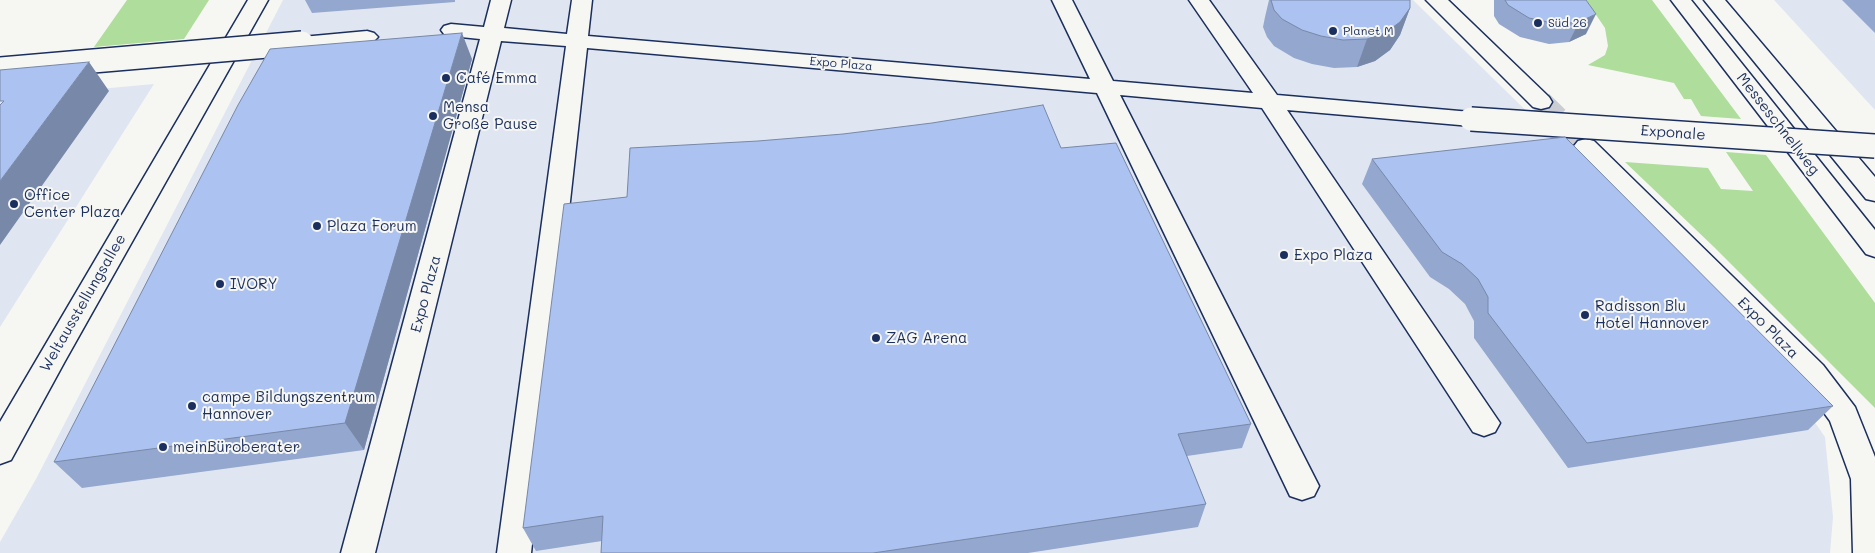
<!DOCTYPE html>
<meta charset="utf-8">
<style>
body{margin:0}
canvas{display:block;background:#f6f6f2}
</style>
<canvas width="1875" height="553"></canvas>
<script>
const ctx = document.querySelector('canvas').getContext('2d');
ctx.lineJoin = 'round';
function paint(path, color) {
  ctx.fillStyle = color;
  ctx.fill(path, 'evenodd');
}
function toPath(rows) {
  const path = new Path2D();
  for (const r of rows) {
    path.moveTo(r[0], r[1]);
    for (let i = 2; i < r.length; i += 2) path.lineTo(r[i], r[i + 1]);
  }
  return path;
}
function strokePath(path, color, width, dash) {
  ctx.strokeStyle = color;
  ctx.lineWidth = width;
  ctx.lineCap = dash ? 'butt' : 'round';
  ctx.setLineDash(dash || []);
  ctx.stroke(path);
}
function label(font, color, halo, rows, align = 'center') {
  ctx.font = font + ' Mali,sans-serif';
  ctx.lineWidth = 4;
  ctx.setLineDash([]);
  ctx.textBaseline = 'middle';
  ctx.strokeStyle = halo;
  ctx.fillStyle = color;
  for (const [text, x, y, turn = 0] of rows) {
    ctx.save();
    ctx.translate(x, y);
    ctx.rotate((+turn || 0) * Math.PI / 180);
    ctx.textAlign = isNaN(turn) ? turn : align;
    if (halo) ctx.strokeText(text, 0, 0);
    ctx.fillText(text, 0, 0);
    ctx.restore();
  }
}
paint(toPath([
 [283,0,1413,0,1694,275,1784,378,1825,437,1833,517,1830,553,0,553,0,542,36,479],
 [1774,0,1875,0,1875,110],
 [154,84,0,327,0,98]
]), '#e0e6f1');
paint(toPath([
 [127,0,209,0,184,39,94,47],
 [1586,0,1652,0,1741,119,1701,116,1691,99,1684,99,1674,83,1588,65,1605,55,1608,46,1605,28],
 [1726,152,1766,155,1875,303,1875,408,1714,247,1625,162,1708,168,1721,189,1753,191]
]), '#aedd9c');
strokePath(toPath([
 [1541,102,1586,146]
]), '#caced4', 23, [23, 11]);
const minor = toPath([
 [491,0,511,0,504,28,567,34,572,0,592,0,588,36,1090,79,1052,0,1072,0,1113,81,1253,93,1189,0,1209,0,1277,95,1471,112,1479,114,1483,119,1479,124,1471,126,1287,110,1500,423,1495,432,1484,436,1473,432,1262,108,1120,95,1319,486,1314,496,1302,500,1290,496,1097,93,587,48,531,553,497,553,566,46,501,41,375,553,341,553,480,39,451,36,444,34,441,30,444,26,451,24,484,27,491,0],
 [1426,0,1448,0,1549,97,1552,102,1549,107,1541,109,1533,107,1426,0],
 [367,31,374,33,378,37,374,41,302,49,295,47,291,43,295,39,302,37,367,31],
 [1586,139,1594,141,1823,365,1855,407,1875,457,1875,553,1853,553,1851,479,1830,421,1801,381,1578,151,1574,146,1578,141,1586,139]
]);
const major = toPath([
 [248,0,268,0,65,361,11,460,0,464,0,422,248,0]
]);
const highway = toPath([
 [1671,0,1691,0,1875,230,1875,257,1866,254,1671,0],
 [1704,0,1725,0,1875,177,1875,201,1866,199,1704,0]
]);
strokePath(minor, '#1b2f5e', 3);
strokePath(major, '#1b2f5e', 3);
strokePath(highway, '#1b2f5e', 3);
paint(minor, '#f6f6f2');
paint(major, '#f6f6f2');
paint(highway, '#f6f6f2');
const minorBridge = toPath([
 [0,69,302,43],
 [1471,119,1875,146]
]);
strokePath(minorBridge, '#1b2f5e', 26, []);
strokePath(minorBridge, '#f6f6f2', 23);
paint(toPath([
 [305,0,455,0,455,2,312,13],
 [1269,0,1410,0,1410,8,1400,35,1390,50,1375,61,1357,67,1334,68,1312,64,1294,58,1274,46,1267,37,1263,27,1265,17],
 [1494,0,1586,0,1586,34,1569,42,1549,44,1520,37,1499,24,1494,16],
 [1842,0,1875,0,1875,33],
 [472,59,364,450,82,488,54,462],
 [1061,148,1251,424,1242,448,1187,456,1206,504,1198,527,1028,553,601,553,602,541,536,551,523,528],
 [1372,159,1833,406,1808,430,1568,468,1474,338,1474,321,1465,304,1449,289,1430,277,1362,184]
]), '#94a7ce');
paint(toPath([
 [1410,8,1400,35,1390,50,1375,61,1357,67,1367,39],
 [1596,14,1586,34,1569,42,1579,22],
 [462,33,472,59,364,450,345,423],
 [89,62,109,91,0,245,0,181]
]), '#7888a8');
const building = toPath([
 [1271,0,1410,0,1410,8,1400,22,1385,33,1367,39,1343,40,1321,36,1302,30,1282,19,1274,10,1271,0],
 [1505,0,1586,0,1596,14,1579,22,1558,24,1529,18,1508,5,1505,0],
 [462,33,345,423,54,462,238,105,270,49,462,33],
 [89,62,0,181,0,105,4,101,0,101,0,70,89,62],
 [1043,105,1061,148,1116,143,1251,424,1178,434,1206,504,873,553,601,553,603,516,523,528,564,204,627,197,630,148,758,141,843,134,932,123,1043,105],
 [1565,137,1833,406,1587,443,1488,313,1488,297,1478,279,1462,264,1442,252,1372,159,1565,137]
]);
paint(building, '#acc2f0');
strokePath(building, '#7888a8', 1);
for (const [x, y, r, color] of [
 [1538,23,5,"#1b2f5e"],
 [1333,31,5,"#1b2f5e"],
 [446,78,5,"#1b2f5e"],
 [433,116,5,"#1b2f5e"],
 [14,204,5,"#1b2f5e"],
 [317,226,5,"#1b2f5e"],
 [1284,255,5,"#1b2f5e"],
 [220,284,5,"#1b2f5e"],
 [1585,315,5,"#1b2f5e"],
 [876,338,5,"#1b2f5e"],
 [192,406,5,"#1b2f5e"],
 [163,447,5,"#1b2f5e"]
]) {
  const dot = new Path2D();
  dot.arc(x, y, r, 0, 2 * Math.PI);
  ctx.fillStyle = color;
  ctx.fill(dot);
  strokePath(dot, '#f6f6f2', 2);
}
label('12px', '#1b2f5e', '#f6f6f2', [
 ["Süd 26",1548,23],
 ["Planet M",1343,31]
], 'left');
label('12px', '#1b2f5e', '#f6f6f2', [
 ["Expo Plaza",841,64,5]
]);
label('15px', '#1b2f5e', '#f6f6f2', [
 ["Café Emma",456,78],
 ["Mensa",443,107],
 ["Große Pause",443,124],
 ["Office",24,195],
 ["Center Plaza",24,212],
 ["Plaza Forum",327,226],
 ["Expo Plaza",1294,255],
 ["IVORY",230,284],
 ["Radisson Blu",1595,306],
 ["Hotel Hannover",1595,323],
 ["ZAG Arena",886,338],
 ["campe Bildungszentrum",202,397],
 ["Hannover",202,414],
 ["meinBüroberater",173,447]
], 'left');
label('15px', '#1b2f5e', '#f6f6f2', [
 ["Messeschnellweg",1778,124,52],
 ["Exponale",1673,133,4],
 ["Expo Plaza",426,294,-75],
 ["Weltausstellungsallee",83,303,-60],
 ["Expo Plaza",1768,328,45]
]);
</script>
